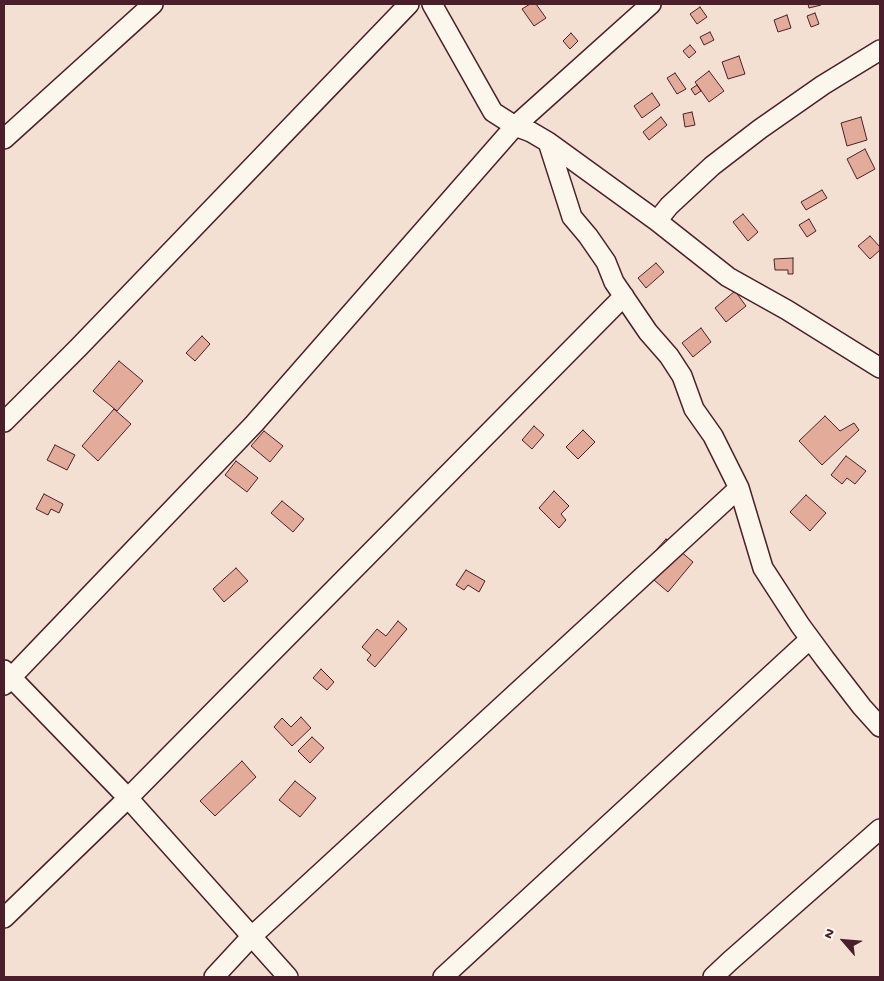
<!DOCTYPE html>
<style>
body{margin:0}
#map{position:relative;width:884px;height:981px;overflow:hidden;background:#f4e0d3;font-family:"Gochi Hand",sans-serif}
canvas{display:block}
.frame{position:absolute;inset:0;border:5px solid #4a1f2b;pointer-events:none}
.north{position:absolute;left:819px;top:916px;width:50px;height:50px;-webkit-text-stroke:4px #fbf7ec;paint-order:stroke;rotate:297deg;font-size:14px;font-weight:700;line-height:20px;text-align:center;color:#4a1f2b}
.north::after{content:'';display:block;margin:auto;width:18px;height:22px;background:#4a1f2b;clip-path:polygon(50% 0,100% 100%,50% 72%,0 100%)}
</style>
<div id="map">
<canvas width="884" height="981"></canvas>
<div class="frame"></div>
<div class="north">N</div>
</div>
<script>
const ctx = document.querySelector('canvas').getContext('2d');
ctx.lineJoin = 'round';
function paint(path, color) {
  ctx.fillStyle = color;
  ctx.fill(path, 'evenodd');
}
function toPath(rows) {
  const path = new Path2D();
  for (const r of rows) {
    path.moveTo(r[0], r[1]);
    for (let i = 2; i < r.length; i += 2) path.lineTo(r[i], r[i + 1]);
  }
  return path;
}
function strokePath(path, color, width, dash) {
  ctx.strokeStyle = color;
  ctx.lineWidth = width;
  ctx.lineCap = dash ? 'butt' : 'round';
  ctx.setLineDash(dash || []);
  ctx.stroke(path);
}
const building = toPath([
 [530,4,536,4,546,18,534,26,522,9,530,4],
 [808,4,821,4,821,5,809,8,808,4],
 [700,7,707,17,697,24,690,14,700,7],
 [815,13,819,24,811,27,807,16,815,13],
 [787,15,791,28,778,32,774,20,787,15],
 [710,32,714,40,704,45,700,37,710,32],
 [571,33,578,41,570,49,563,41,571,33],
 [690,45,696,52,689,58,683,51,690,45],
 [739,56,745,74,728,79,722,62,739,56],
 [709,71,724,91,709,102,695,82,709,71],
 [675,73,686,89,677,94,667,78,675,73],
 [697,85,701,91,695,95,691,89,697,85],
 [652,93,660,105,642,118,634,106,652,93],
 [692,112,695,125,685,127,683,114,692,112],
 [661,117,667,125,649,140,643,132,661,117],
 [861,117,867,140,847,146,841,123,861,117],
 [865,149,875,169,857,179,847,159,865,149],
 [822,190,827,198,806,210,801,202,822,190],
 [743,214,758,232,748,241,733,222,743,214],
 [809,219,816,231,807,237,799,225,809,219],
 [870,236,880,247,880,250,870,259,858,246,870,236],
 [793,258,793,274,788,274,788,270,775,270,774,259,793,258],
 [656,263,664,272,646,288,638,278,656,263],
 [735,291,746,306,726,322,715,308,735,291],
 [701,328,711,342,693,357,682,343,701,328],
 [202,336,210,344,195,361,186,353,202,336],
 [119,361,143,381,117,411,93,391,119,361],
 [114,409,131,424,98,461,82,446,114,409],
 [825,416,840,431,854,423,859,430,822,465,799,441,825,416],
 [534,426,544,435,532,449,522,440,534,426],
 [583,430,595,442,578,459,566,447,583,430],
 [264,431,283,446,270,462,251,446,264,431],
 [55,445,75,455,67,470,47,460,55,445],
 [846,456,866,471,855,484,847,478,842,484,831,475,846,456],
 [236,461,258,478,247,492,225,475,236,461],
 [554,491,569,506,561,514,566,520,559,528,539,508,554,491],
 [44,494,63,504,59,513,51,509,48,515,36,509,44,494],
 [806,495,826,513,810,531,790,512,806,495],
 [282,501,304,519,293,532,271,513,282,501],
 [666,539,693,562,668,592,640,568,666,539],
 [236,568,248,581,224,602,213,589,236,568],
 [466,570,485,581,479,592,468,585,464,590,456,585,466,570],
 [398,621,407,629,375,667,367,660,371,655,362,647,377,629,386,636,398,621],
 [321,669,334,682,327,690,313,678,321,669],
 [301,717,311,728,292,746,274,727,282,718,291,727,301,717],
 [312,737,324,748,310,763,298,751,312,737],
 [242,761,256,777,215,816,200,801,242,761],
 [295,781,316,798,300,817,279,800,295,781]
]);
paint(building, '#e3ac9a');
strokePath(building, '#4a1f2b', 1);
const minor = toPath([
 [432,4,493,112,515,126,531,132,548,142,572,217,588,236,606,262,614,282,648,332,669,356,682,376,694,409,713,436,739,488,763,568,800,625,825,659,862,707,880,727],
 [4,139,153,4],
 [548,142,657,221,728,277,787,310,880,368],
 [657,221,669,206,712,166,760,129,823,85,880,50],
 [4,422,79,347,409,4],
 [4,670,128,798,288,977],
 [4,685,254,424,515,126,651,4],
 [4,918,128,798,624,296],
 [214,977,251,937,739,488],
 [443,977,810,639],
 [713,977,730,961,880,829]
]);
strokePath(minor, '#4a1f2b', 22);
strokePath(minor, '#fbf7ec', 19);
</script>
